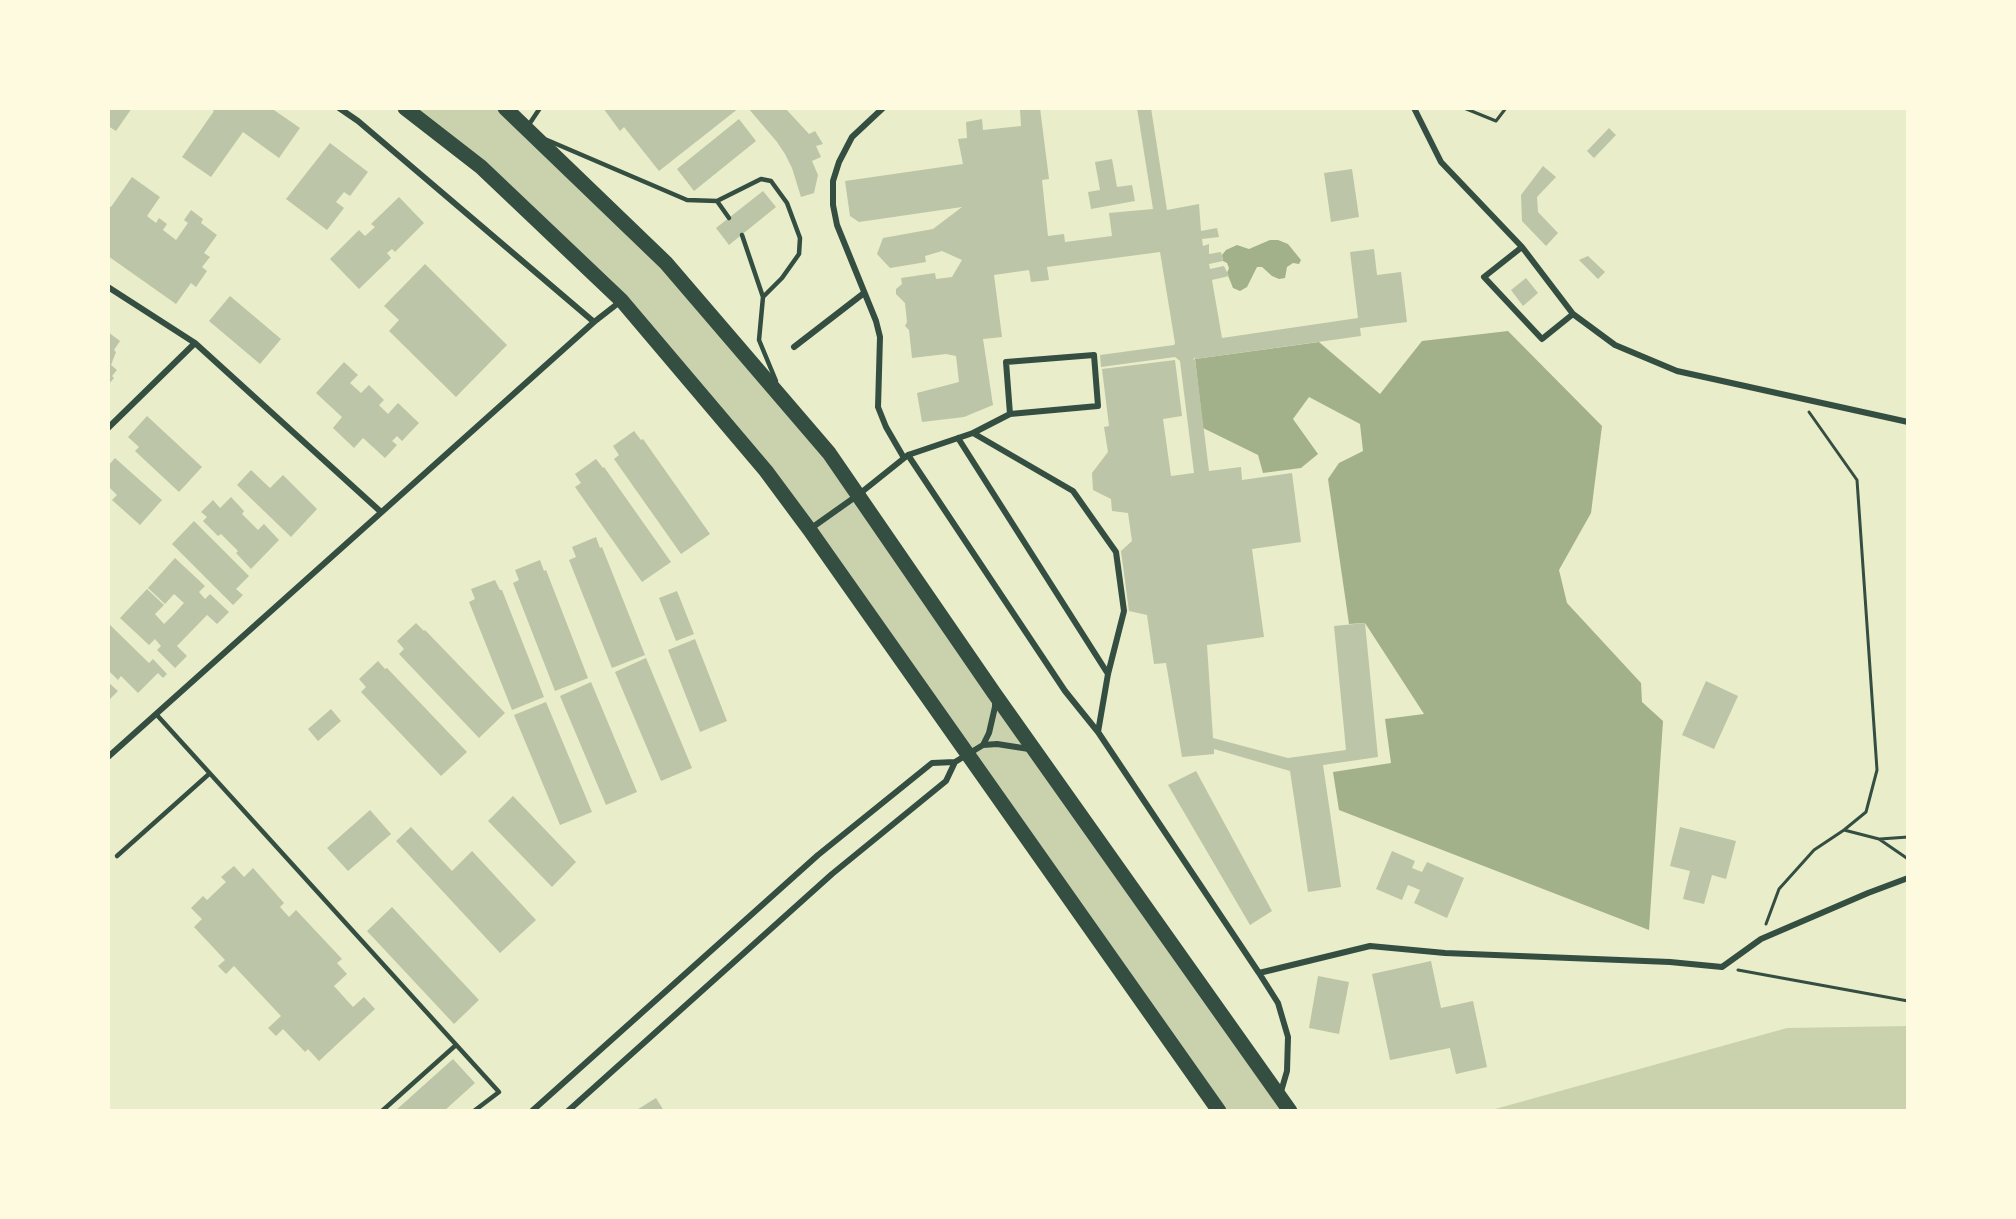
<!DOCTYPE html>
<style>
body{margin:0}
#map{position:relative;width:2016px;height:1219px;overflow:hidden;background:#e9edc9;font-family:Manrope,sans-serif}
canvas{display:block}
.frame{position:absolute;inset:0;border:110px solid #fefae0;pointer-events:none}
</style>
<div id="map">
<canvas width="2016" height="1219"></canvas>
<div class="frame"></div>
</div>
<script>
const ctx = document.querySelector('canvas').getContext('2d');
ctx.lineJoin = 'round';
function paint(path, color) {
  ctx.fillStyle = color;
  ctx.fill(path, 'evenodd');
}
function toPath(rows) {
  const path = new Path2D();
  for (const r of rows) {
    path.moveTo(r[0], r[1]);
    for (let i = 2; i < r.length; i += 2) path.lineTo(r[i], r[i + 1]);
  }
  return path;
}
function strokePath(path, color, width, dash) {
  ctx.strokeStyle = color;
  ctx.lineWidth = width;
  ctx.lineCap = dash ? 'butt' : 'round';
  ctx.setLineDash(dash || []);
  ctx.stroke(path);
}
paint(toPath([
 [405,108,505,108,666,263,829,453,1290,1111,1220,1111,837,570,622,301],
 [1908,1026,1908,1111,1488,1111,1787,1028]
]), '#cad2ad');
paint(toPath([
 [1270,240,1278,240,1288,244,1301,260,1299,264,1293,263,1287,267,1285,278,1279,279,1272,276,1262,267,1257,267,1247,287,1240,291,1233,288,1227,273,1229,268,1227,263,1223,261,1222,255,1226,250,1237,245,1249,249],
 [1508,331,1602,426,1591,513,1559,570,1567,603,1641,683,1642,702,1663,721,1649,930,1339,810,1333,772,1391,763,1385,719,1424,714,1365,623,1349,624,1328,479,1339,463,1363,451,1360,424,1309,397,1293,419,1318,454,1301,468,1263,473,1258,455,1203,428,1195,359,1319,342,1380,394,1422,341]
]), '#a3b18a');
paint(toPath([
 [108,108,132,108,116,131,108,126],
 [210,108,271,108,300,128,279,158,243,132,211,177,182,157,214,111],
 [603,108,739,108,659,171,624,127,620,131],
 [748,108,785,108,809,134,815,131,823,144,816,146,821,157,812,161,818,175,814,193,801,197,792,168,785,154,777,142],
 [1040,108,1049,179,1042,180,1048,236,1064,234,1065,242,1112,236,1109,213,1153,209,1137,108,1151,108,1167,210,1199,204,1201,231,1217,228,1219,237,1202,239,1203,246,1209,244,1209,254,1221,252,1223,261,1209,264,1210,269,1224,266,1229,276,1212,280,1222,338,1358,318,1350,252,1374,249,1377,275,1401,272,1407,322,1360,328,1361,336,1195,359,1195,357,1193,360,1195,359,1209,471,1241,467,1242,480,1292,473,1301,542,1252,549,1264,637,1207,645,1213,738,1288,758,1346,750,1334,626,1365,623,1378,757,1323,765,1341,887,1308,892,1290,771,1214,749,1214,754,1182,757,1166,663,1154,664,1147,615,1129,611,1121,551,1132,541,1128,513,1112,511,1111,499,1093,490,1092,473,1108,452,1104,427,1109,426,1102,369,1175,360,1182,416,1163,419,1171,476,1194,473,1180,361,1175,357,1101,367,1100,355,1174,345,1175,343,1160,252,1047,267,1049,280,1031,282,1029,270,994,275,1002,337,983,339,993,405,964,417,922,422,917,393,959,382,956,356,946,354,912,358,909,330,905,326,907,322,905,303,896,294,896,289,902,284,901,278,935,273,936,279,952,277,962,260,942,251,925,256,926,262,890,268,877,254,883,238,933,229,962,207,859,222,850,216,845,181,963,164,958,139,967,138,966,122,982,119,983,130,1021,126,1020,110],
 [739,119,756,141,694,191,677,169],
 [1609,128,1616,135,1594,158,1587,151],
 [330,143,368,172,350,196,344,192,336,202,344,208,327,230,286,199],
 [1112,159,1117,187,1132,185,1135,201,1091,209,1088,192,1100,190,1095,162],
 [1543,166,1556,177,1537,197,1538,212,1558,233,1546,246,1522,221,1521,195],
 [1352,169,1359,217,1331,222,1324,173],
 [132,177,160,197,147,216,156,223,159,218,167,224,163,230,176,240,188,223,184,220,191,210,203,219,201,223,217,235,204,253,210,257,202,267,207,271,196,287,191,283,176,304,108,256,108,205,111,207],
 [763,191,776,207,729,245,716,228],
 [399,197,424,223,395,252,392,249,387,253,391,258,359,289,330,259,359,230,365,236,375,227,371,224],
 [1588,256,1605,272,1598,279,1579,260],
 [425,264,507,345,456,397,389,331,399,320,384,306],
 [1526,278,1538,293,1523,306,1511,290],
 [230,296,281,339,260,364,209,321],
 [108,332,120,341,114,350,116,352,111,365,117,370,112,376,114,378,108,385],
 [344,362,358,375,350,383,361,393,369,385,384,400,379,405,388,414,398,403,419,423,402,441,397,436,392,441,397,445,385,458,363,438,354,448,333,428,342,417,316,393],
 [147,416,202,467,179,492,135,451,139,447,128,437],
 [634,431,641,440,643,439,710,534,681,554,614,459,619,455,613,446],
 [115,458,162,500,140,525,112,500,117,495,108,486,108,466],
 [596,459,603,468,604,467,671,562,642,582,575,487,581,483,575,474],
 [251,470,270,488,283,475,317,509,291,537,237,485],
 [231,497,244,511,242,514,258,530,264,524,279,540,251,569,236,553,238,551,221,534,218,536,203,521,207,517,201,512,213,500,220,508],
 [194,521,249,576,236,589,243,595,233,605,172,544],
 [596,537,600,548,602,547,645,655,612,668,569,560,576,557,572,547],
 [175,558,205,586,199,592,205,599,210,594,229,612,217,624,207,615,177,646,187,656,175,668,157,650,161,646,155,639,149,645,120,618,147,589,164,605,155,614,164,624,174,614,184,603,174,594,165,604,148,588],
 [540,560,544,571,546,570,588,678,555,691,513,583,519,580,515,570],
 [495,580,500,590,502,590,544,697,512,710,469,602,475,599,471,589],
 [677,591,694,634,676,641,659,598],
 [108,623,149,663,153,659,167,674,163,678,158,673,138,693,121,676,118,680,108,670],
 [416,623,424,631,425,630,505,713,479,738,399,654,404,649,397,641],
 [695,639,727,721,700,732,668,650],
 [646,658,692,768,661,781,615,672],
 [378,661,385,669,387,668,467,752,441,776,361,692,366,687,359,679],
 [1706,681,1738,696,1714,749,1682,735],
 [108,682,118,691,108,701],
 [591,682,637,792,606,805,560,696],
 [546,702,592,812,560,825,514,715],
 [331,709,341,721,318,741,308,729],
 [1196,771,1272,911,1250,925,1168,785],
 [513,796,576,862,552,887,488,821],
 [370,810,391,834,348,871,327,848],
 [411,827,452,871,472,851,536,920,500,953,396,841],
 [1680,827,1736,841,1726,879,1712,875,1704,904,1683,899,1690,871,1670,866],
 [1392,851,1415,861,1412,868,1422,872,1427,862,1464,878,1447,918,1414,903,1420,890,1408,885,1402,900,1376,889],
 [234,866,244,877,253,868,284,903,280,907,289,917,296,910,342,959,337,963,347,974,334,986,353,1007,364,997,375,1009,319,1061,308,1049,305,1052,283,1029,276,1036,268,1028,281,1016,234,966,226,974,218,966,225,960,194,927,202,919,191,908,203,896,207,900,226,882,221,877],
 [392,907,479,1000,454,1024,367,931],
 [1431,961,1441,1008,1473,1001,1487,1067,1456,1074,1450,1048,1390,1060,1372,974],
 [1318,976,1349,982,1339,1034,1309,1028],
 [453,1059,475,1083,444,1111,395,1111],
 [656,1098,664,1111,635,1111]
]), '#bcc5a7');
strokePath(toPath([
 [1464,108,1496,121,1506,108],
 [1809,412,1857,480,1877,770,1866,812,1844,830],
 [1880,839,1908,837],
 [1766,924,1779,889,1814,850,1844,830,1879,839,1908,859],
 [1738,970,1908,1001]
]), '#344e41', 3);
strokePath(toPath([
 [528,126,540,108],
 [547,140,687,200,717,201,761,179,771,181,787,203,800,238,799,254,782,278,763,297,759,340,776,381],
 [717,201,729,218],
 [742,235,763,297],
 [156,714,499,1092,474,1111],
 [117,856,209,774],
 [382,1111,456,1045]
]), '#344e41', 4.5);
strokePath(toPath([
 [339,108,358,121,594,322],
 [883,108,852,137,839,162,833,181,833,205,837,225,876,321,880,337,878,407,886,427,904,458],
 [1414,108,1441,162,1522,247],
 [108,287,195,343,381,512],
 [1573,314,1542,339,1484,277,1522,247,1573,314,1615,345,1677,371,1908,422],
 [794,347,864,293],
 [108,428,195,343],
 [958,438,1108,674],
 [908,455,1065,691,1098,732,1108,674,1124,611,1116,552,1073,491,973,433],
 [810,529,858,495,908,455,973,433,1010,414,1098,406,1094,355,1006,362,1010,414],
 [1098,732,1259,973,1278,1003,1288,1037,1287,1071,1280,1095],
 [983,745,989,733,995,707,995,700],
 [108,757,594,322,621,301],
 [955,762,983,745,997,744,1029,749],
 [1259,973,1370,946,1445,953,1670,962,1722,967,1761,939,1868,893,1908,878],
 [532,1111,818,855,932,763,955,762,946,781,832,874,568,1111]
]), '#344e41', 6);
strokePath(toPath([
 [405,108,481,167,622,301,766,471,809,529,1219,1111],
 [505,108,666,263,829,453,994,693,1290,1111]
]), '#344e41', 15);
</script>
